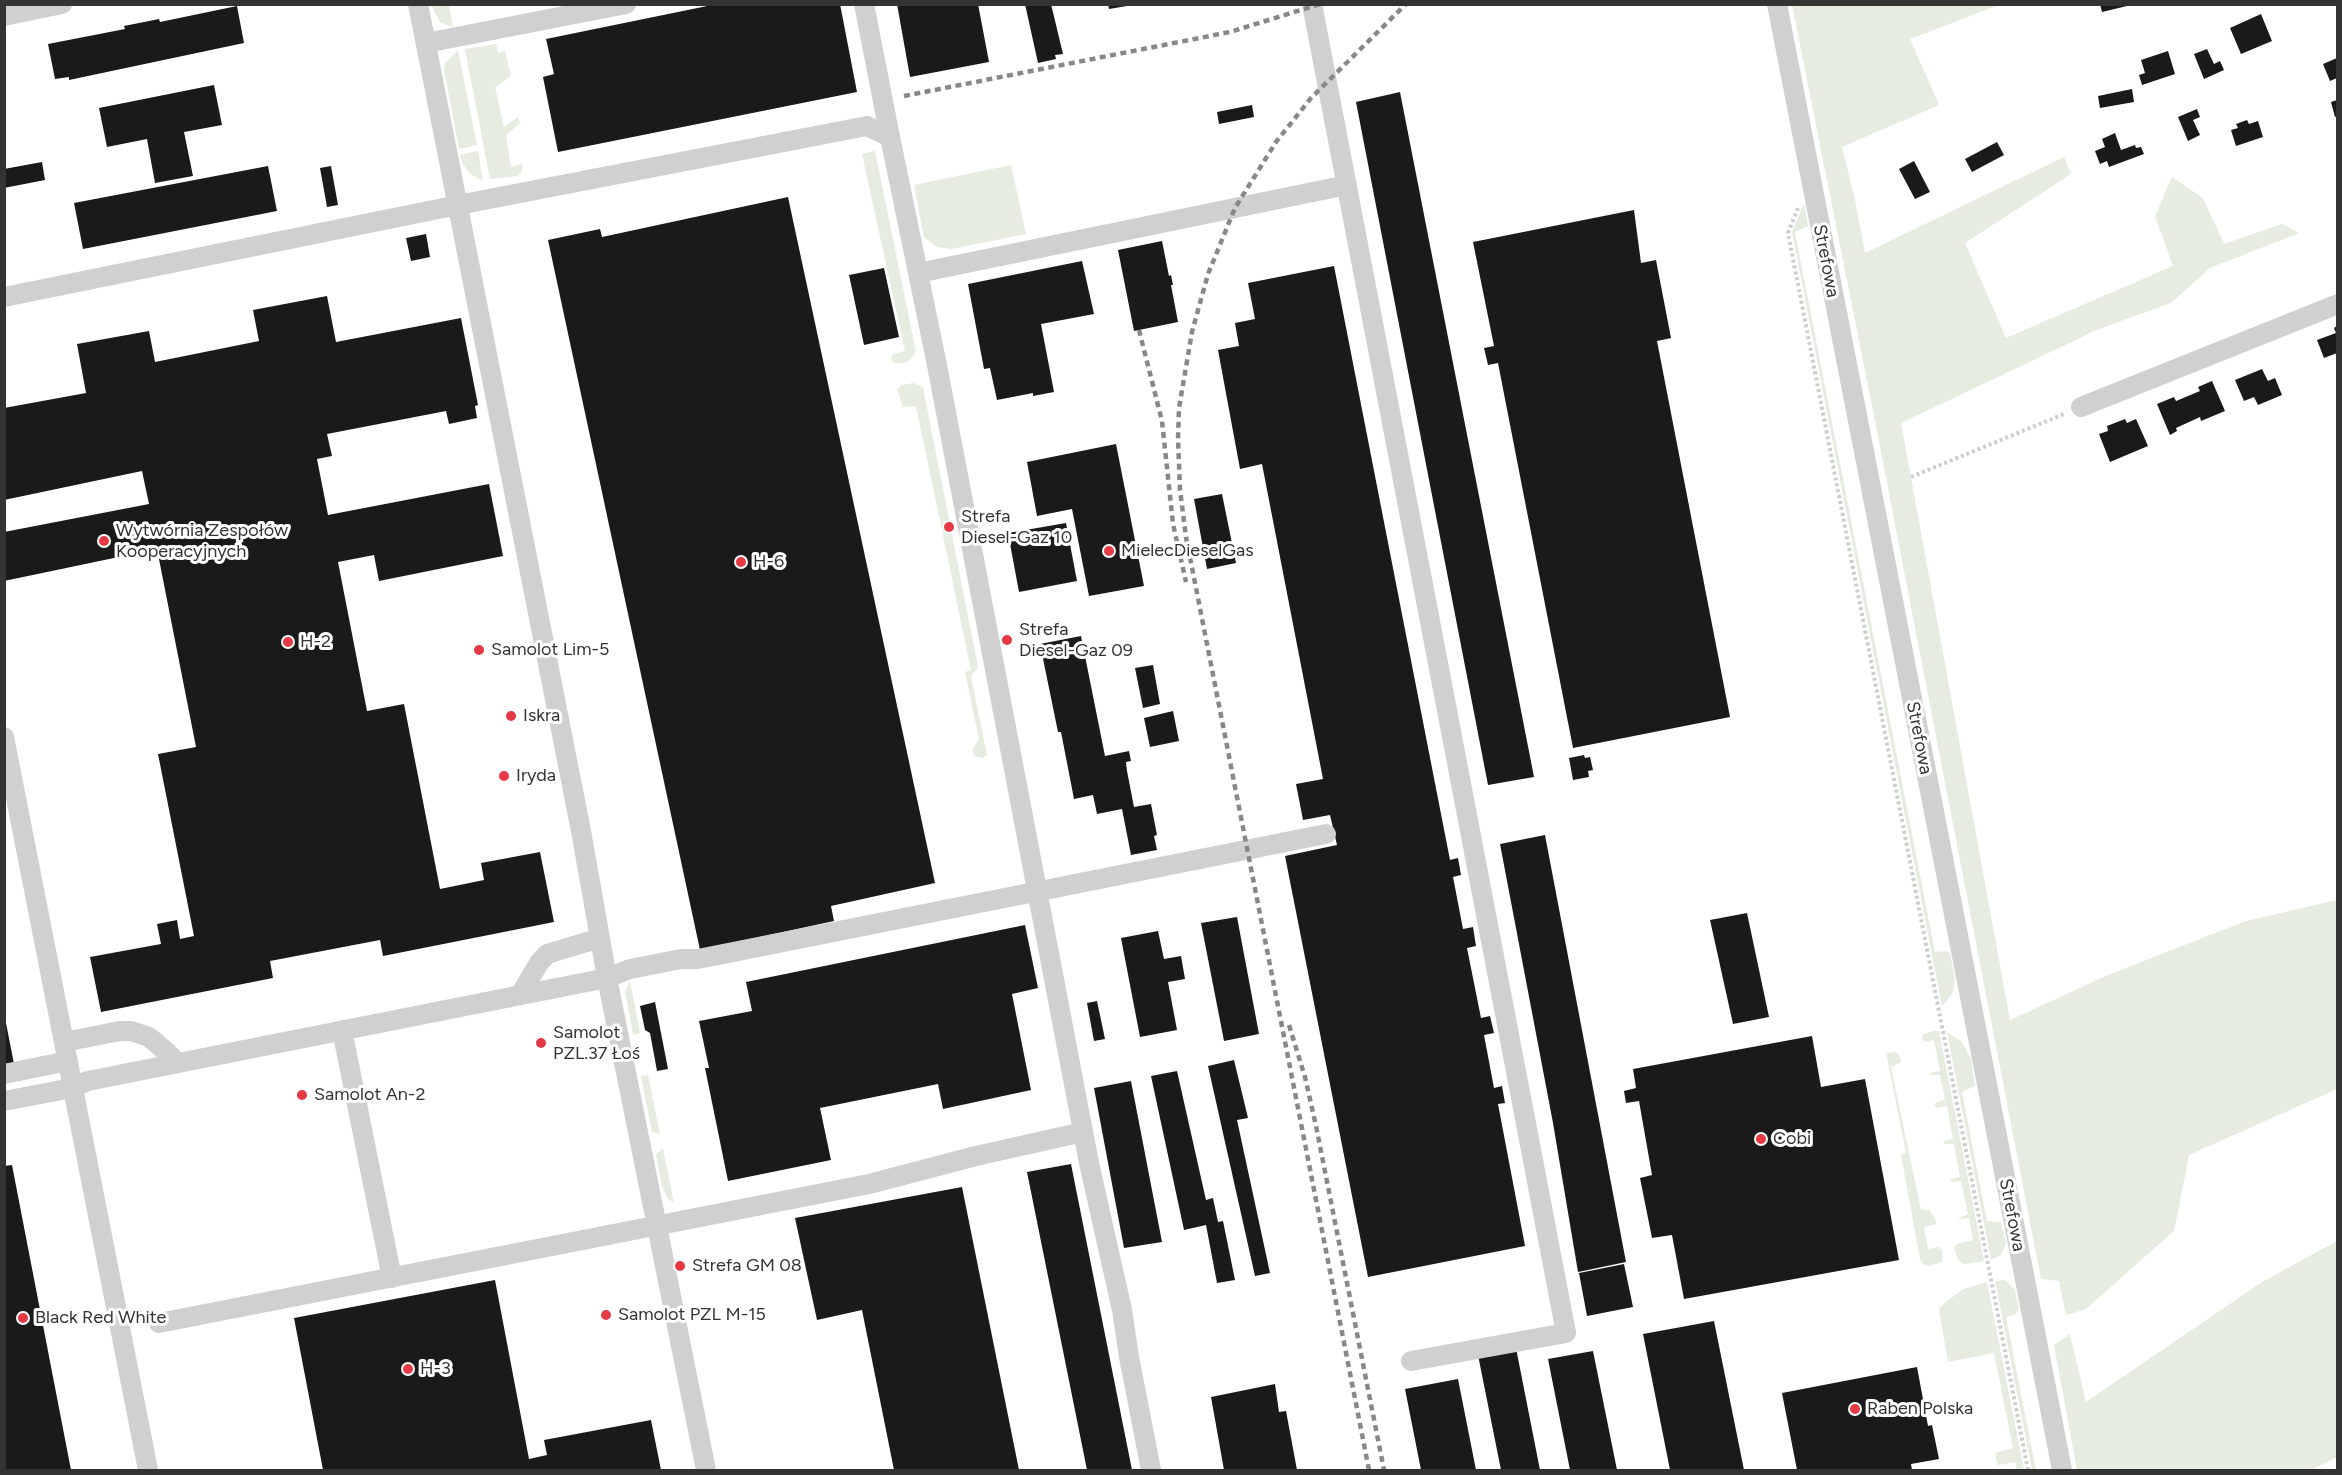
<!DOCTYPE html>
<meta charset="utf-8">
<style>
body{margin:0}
#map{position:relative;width:2342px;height:1475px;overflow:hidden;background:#fff;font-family:Figtree,sans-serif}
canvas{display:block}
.frame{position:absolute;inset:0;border:6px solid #333;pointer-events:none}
</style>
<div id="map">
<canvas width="2342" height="1475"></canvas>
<div class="frame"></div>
</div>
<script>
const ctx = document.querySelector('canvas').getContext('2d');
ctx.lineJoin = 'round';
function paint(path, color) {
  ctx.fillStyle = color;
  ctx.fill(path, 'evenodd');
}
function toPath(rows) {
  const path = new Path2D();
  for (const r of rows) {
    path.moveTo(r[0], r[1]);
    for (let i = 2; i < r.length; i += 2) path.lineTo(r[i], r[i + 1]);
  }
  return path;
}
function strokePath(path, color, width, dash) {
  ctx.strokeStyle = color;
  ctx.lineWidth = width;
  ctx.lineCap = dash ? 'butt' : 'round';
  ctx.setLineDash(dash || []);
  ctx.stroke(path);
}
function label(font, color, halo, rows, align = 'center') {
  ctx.font = font + ' Figtree,sans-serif';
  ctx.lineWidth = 6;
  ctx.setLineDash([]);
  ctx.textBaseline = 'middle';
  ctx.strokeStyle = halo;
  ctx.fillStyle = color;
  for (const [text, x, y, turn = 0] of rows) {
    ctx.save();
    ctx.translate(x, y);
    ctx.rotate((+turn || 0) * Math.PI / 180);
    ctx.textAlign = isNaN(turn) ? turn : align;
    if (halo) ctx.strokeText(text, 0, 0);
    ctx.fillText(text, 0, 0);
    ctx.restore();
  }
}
paint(toPath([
 [431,5,449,5,453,27,440,22],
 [1792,5,1999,5,1910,39,1939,105,1842,147,1855,200,1865,253,2064,157,2071,174,1965,243,2006,338,2173,266,2155,216,2172,177,2203,198,2224,244,2282,224,2299,233,2210,268,2171,303,2099,329,1901,423,2010,1020,2108,975,2246,921,2337,900,2337,1089,2189,1155,2174,1231,2086,1309,2066,1315,2059,1281,2041,1279,1876,426],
 [496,44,498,53,505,51,511,76,495,87,504,127,518,117,520,123,506,135,511,167,522,164,522,170,518,176,490,179,465,49],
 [458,50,477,145,459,149,444,70,446,62],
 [478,151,483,181,469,173,463,164,460,155],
 [875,151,916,352,910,360,904,363,894,363,891,359,893,354,905,351,862,154],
 [1011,165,1026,234,951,249,937,247,924,237,914,185],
 [1804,203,1808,226,1795,232,1935,952,1947,951,1950,953,1955,979,1953,992,1942,1007,1792,232],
 [913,383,923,387,978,667,971,677,987,755,982,758,975,756,972,750,979,739,965,672,971,670,916,406,903,407,897,389,902,385],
 [630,981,640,1033,633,1035,625,992],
 [1934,1031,1939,1031,1984,1261,1972,1263,1964,1264,1958,1260,1954,1248,1957,1244,1973,1240,1969,1218,1957,1219,1968,1214,1961,1181,1950,1182,1951,1179,1960,1177,1954,1144,1943,1144,1944,1141,1953,1139,1947,1106,1937,1108,1934,1106,1935,1103,1945,1100,1940,1075,1929,1075,1930,1073,1940,1071,1934,1040,1925,1042,1922,1038,1923,1034],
 [1947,1032,1962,1042,1971,1059,1975,1086,1962,1092,1987,1221,2001,1222,2006,1243,2001,1255,1991,1260],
 [1895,1052,1900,1056,1901,1062,1891,1067,1921,1210,1930,1210,1936,1221,1936,1224,1924,1227,1928,1249,1938,1247,1942,1250,1942,1262,1929,1266,1923,1264,1920,1259,1901,1155,1906,1153,1886,1053],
 [648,1075,660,1134,652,1132,641,1076],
 [663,1148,674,1203,667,1198,662,1186,656,1154],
 [2337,1241,2337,1457,2311,1470,2077,1470,2054,1345,2070,1334,2086,1402,2262,1282],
 [2005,1280,2015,1290,2019,1309,2016,1314,2006,1317,2036,1470,2032,1470,1995,1281],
 [1987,1282,2024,1470,2017,1470,2015,1462,1998,1465,1995,1453,2013,1448,1994,1353,1948,1362,1939,1309,1947,1301,1964,1289]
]), '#e6ecdf');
paint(toPath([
 [717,4,840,4,857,92,558,152,543,77,554,74,546,39],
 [897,4,978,4,989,62,910,77],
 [1025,4,1051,4,1063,54,1055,55,1056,59,1038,63],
 [1108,4,1127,4,1127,6,1109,9],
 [2100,4,2131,4,2131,5,2102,12],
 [237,6,244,43,69,80,69,77,55,79,48,44,125,29,124,26,159,19,160,22],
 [2261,14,2272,41,2241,54,2230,28],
 [2207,49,2214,64,2220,61,2224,70,2204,79,2194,54],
 [2168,51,2175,74,2142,85,2139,75,2145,73,2141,60],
 [2337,58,2337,78,2330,81,2323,64],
 [214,85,222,125,184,132,193,176,155,183,147,139,107,147,99,108],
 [2132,89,2134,102,2100,108,2098,96],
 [1400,92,1534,777,1488,785,1356,102],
 [2337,100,2337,116,2335,117,2331,102],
 [1252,105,1254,117,1219,124,1217,112],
 [2197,109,2200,117,2193,120,2200,135,2188,141,2178,117],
 [2247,120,2249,124,2258,121,2263,137,2236,146,2231,130,2238,128,2236,124],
 [2115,133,2121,150,2135,145,2136,148,2141,147,2144,154,2109,167,2107,161,2100,164,2095,151,2105,147,2102,139],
 [1997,142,2004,155,1972,172,1965,159],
 [1914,161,1930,192,1915,199,1899,169],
 [42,162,45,180,4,188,4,169],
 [268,166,277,211,83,249,74,203],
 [331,166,338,205,327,207,320,168],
 [788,197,935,883,831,906,834,921,700,950,548,240,600,229,602,237],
 [1634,210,1641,263,1656,260,1671,338,1657,341,1730,717,1573,748,1498,363,1488,365,1484,348,1494,346,1473,242],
 [426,234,430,257,411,261,406,238],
 [1162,241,1169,276,1171,275,1173,285,1171,285,1178,322,1134,331,1118,250],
 [1082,261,1094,314,1041,324,1054,392,1033,396,1033,393,997,400,990,368,984,369,968,284],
 [1334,266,1450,860,1458,858,1461,875,1453,877,1463,929,1473,927,1476,946,1467,948,1481,1018,1490,1016,1494,1033,1484,1035,1494,1088,1502,1086,1505,1103,1498,1104,1525,1246,1368,1277,1285,856,1337,845,1330,815,1303,820,1296,784,1323,779,1262,464,1240,469,1218,350,1239,346,1235,323,1255,319,1248,283],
 [884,268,899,337,864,345,849,275],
 [327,296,336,342,461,318,478,405,475,406,477,418,449,424,446,411,327,434,332,456,317,459,328,515,489,484,503,556,379,581,374,555,338,562,367,711,404,704,440,889,484,880,481,863,540,852,554,922,383,956,380,940,270,961,273,978,101,1012,90,957,161,944,157,924,177,920,180,939,194,936,158,754,196,747,157,549,4,581,4,532,149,504,142,471,4,500,4,408,86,393,77,344,149,331,155,362,259,341,253,310],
 [2337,326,2337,353,2324,358,2317,340,2336,333,2334,328],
 [2262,369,2268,381,2275,378,2282,395,2258,405,2254,397,2244,401,2235,380],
 [2212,381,2225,411,2201,421,2200,417,2176,428,2177,431,2170,435,2157,404,2174,397,2176,401,2200,391,2198,387],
 [2125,419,2127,423,2136,419,2148,446,2110,462,2099,434,2108,431,2107,426],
 [1116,444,1144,586,1089,596,1072,509,1037,516,1027,462],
 [1222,494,1236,563,1207,569,1194,499],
 [1066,523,1077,581,1019,592,1008,533],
 [1081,636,1105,756,1129,751,1131,761,1126,762,1127,771,1134,807,1151,804,1157,835,1154,836,1157,850,1131,855,1122,809,1097,814,1093,795,1074,799,1061,732,1058,732,1040,644],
 [1153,665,1160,704,1143,708,1135,668],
 [1173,711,1179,741,1150,747,1144,718],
 [1584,755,1585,758,1590,757,1593,770,1588,771,1589,777,1573,780,1569,758],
 [1545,835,1626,1262,1578,1272,1553,1123,1500,844],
 [1747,913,1769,1017,1733,1024,1710,920],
 [1237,917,1259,1034,1224,1041,1201,923],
 [1025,925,1038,988,1012,994,1031,1090,943,1109,938,1084,820,1108,831,1160,728,1181,705,1068,709,1068,699,1021,752,1011,746,982],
 [1158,931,1164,959,1181,956,1185,979,1168,982,1177,1030,1140,1037,1121,938],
 [1097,1001,1105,1039,1094,1041,1087,1003],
 [655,1002,668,1069,657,1071,650,1033,645,1030,640,1006],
 [6,1023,14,1064,4,1066,4,1024],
 [1812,1036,1821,1087,1865,1079,1899,1260,1684,1299,1672,1235,1652,1238,1640,1178,1652,1175,1639,1101,1626,1103,1624,1091,1636,1088,1633,1069],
 [1234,1060,1248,1118,1237,1120,1270,1273,1255,1276,1208,1066],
 [1177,1071,1206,1200,1213,1198,1218,1222,1223,1221,1235,1280,1217,1283,1206,1225,1184,1230,1151,1076],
 [1131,1081,1162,1242,1124,1248,1094,1088],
 [1071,1164,1132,1470,1087,1470,1027,1172],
 [12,1165,71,1470,4,1470,4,1166],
 [962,1187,1019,1470,894,1470,862,1310,817,1320,795,1218],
 [1624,1264,1633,1307,1587,1316,1579,1273],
 [495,1280,529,1459,547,1455,544,1440,651,1420,661,1470,323,1470,294,1318],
 [1714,1321,1744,1470,1670,1470,1643,1334],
 [1515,1343,1540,1470,1501,1470,1477,1350],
 [1593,1351,1617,1470,1570,1470,1548,1359],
 [1917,1367,1928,1426,1932,1425,1939,1459,1911,1464,1912,1470,1797,1470,1782,1393],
 [1458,1379,1476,1470,1421,1470,1405,1389],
 [1275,1384,1279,1412,1286,1411,1297,1470,1224,1470,1211,1397]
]), '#1a1a1a');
strokePath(toPath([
 [1798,208,1788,233,2028,1470],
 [1911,477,2064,414]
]), '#cdcdcd', 4, [3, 3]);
strokePath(toPath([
 [418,4,581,831,607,978,706,1470],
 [864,4,890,137],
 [1312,4,1566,1333,1411,1361],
 [1777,4,2062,1470],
 [4,16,62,4],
 [426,43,626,4],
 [918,273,1347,185],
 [4,297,458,205,867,126,890,137,937,365,1089,1163,1122,1310,1129,1357,1151,1470],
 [2081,407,2338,304],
 [4,737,148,1470],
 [520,995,539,963,547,954,600,938],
 [342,1030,392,1278],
 [64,1042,120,1031,131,1031,149,1037,168,1053,177,1063],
 [4,1074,68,1061],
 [4,1101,72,1088,88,1081,138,1071,607,978,630,969,681,959,698,959,1326,834],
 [159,1323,869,1184,976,1156,1083,1132]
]), '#d0d0d0', 20);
strokePath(toPath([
 [904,96,1230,32,1320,4],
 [1139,330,1162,421,1173,524,1186,582],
 [1289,1025,1305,1077,1316,1126,1384,1470],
 [1369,1470,1186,537,1180,490,1178,439,1179,408,1192,332,1208,274,1235,208,1276,142,1311,98,1406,4]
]), '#888', 4.5, [6, 4.5]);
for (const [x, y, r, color] of [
 [949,527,6,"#e63946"],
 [104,541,6,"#e63946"],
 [1109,551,6,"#e63946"],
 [741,562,6,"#e63946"],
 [1007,640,6,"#e63946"],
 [288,642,6,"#e63946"],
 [479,650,6,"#e63946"],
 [511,716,6,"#e63946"],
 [504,776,6,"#e63946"],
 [541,1043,6,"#e63946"],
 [302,1095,6,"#e63946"],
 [1761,1139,6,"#e63946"],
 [680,1266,6,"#e63946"],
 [606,1315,6,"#e63946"],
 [23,1318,6,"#e63946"],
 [408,1369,6,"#e63946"],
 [1855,1409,6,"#e63946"]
]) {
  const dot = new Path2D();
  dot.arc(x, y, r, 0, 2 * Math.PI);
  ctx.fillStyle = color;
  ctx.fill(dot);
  strokePath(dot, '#fff', 2);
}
label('18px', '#333', '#fff', [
 ["Strefowa",1826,261,79],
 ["Strefowa",1919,738,79],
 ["Strefowa",2012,1215,79]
]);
label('18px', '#333', '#fff', [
 ["Strefa",961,517],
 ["Diesel-Gaz 10",961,538],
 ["Wytwórnia Zespołów",116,531],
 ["Kooperacyjnych",116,552],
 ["MielecDieselGas",1121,551],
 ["H-6",753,562],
 ["Strefa",1019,630],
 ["Diesel-Gaz 09",1019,651],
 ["H-2",300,642],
 ["Samolot Lim-5",491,650],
 ["Iskra",523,716],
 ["Iryda",516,776],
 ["Samolot",553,1033],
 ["PZL.37 Łoś",553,1054],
 ["Samolot An-2",314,1095],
 ["Cobi",1773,1139],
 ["Strefa GM 08",692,1266],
 ["Samolot PZL M-15",618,1315],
 ["Black Red White",35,1318],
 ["H-3",420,1369],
 ["Raben Polska",1867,1409]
], 'left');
</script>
